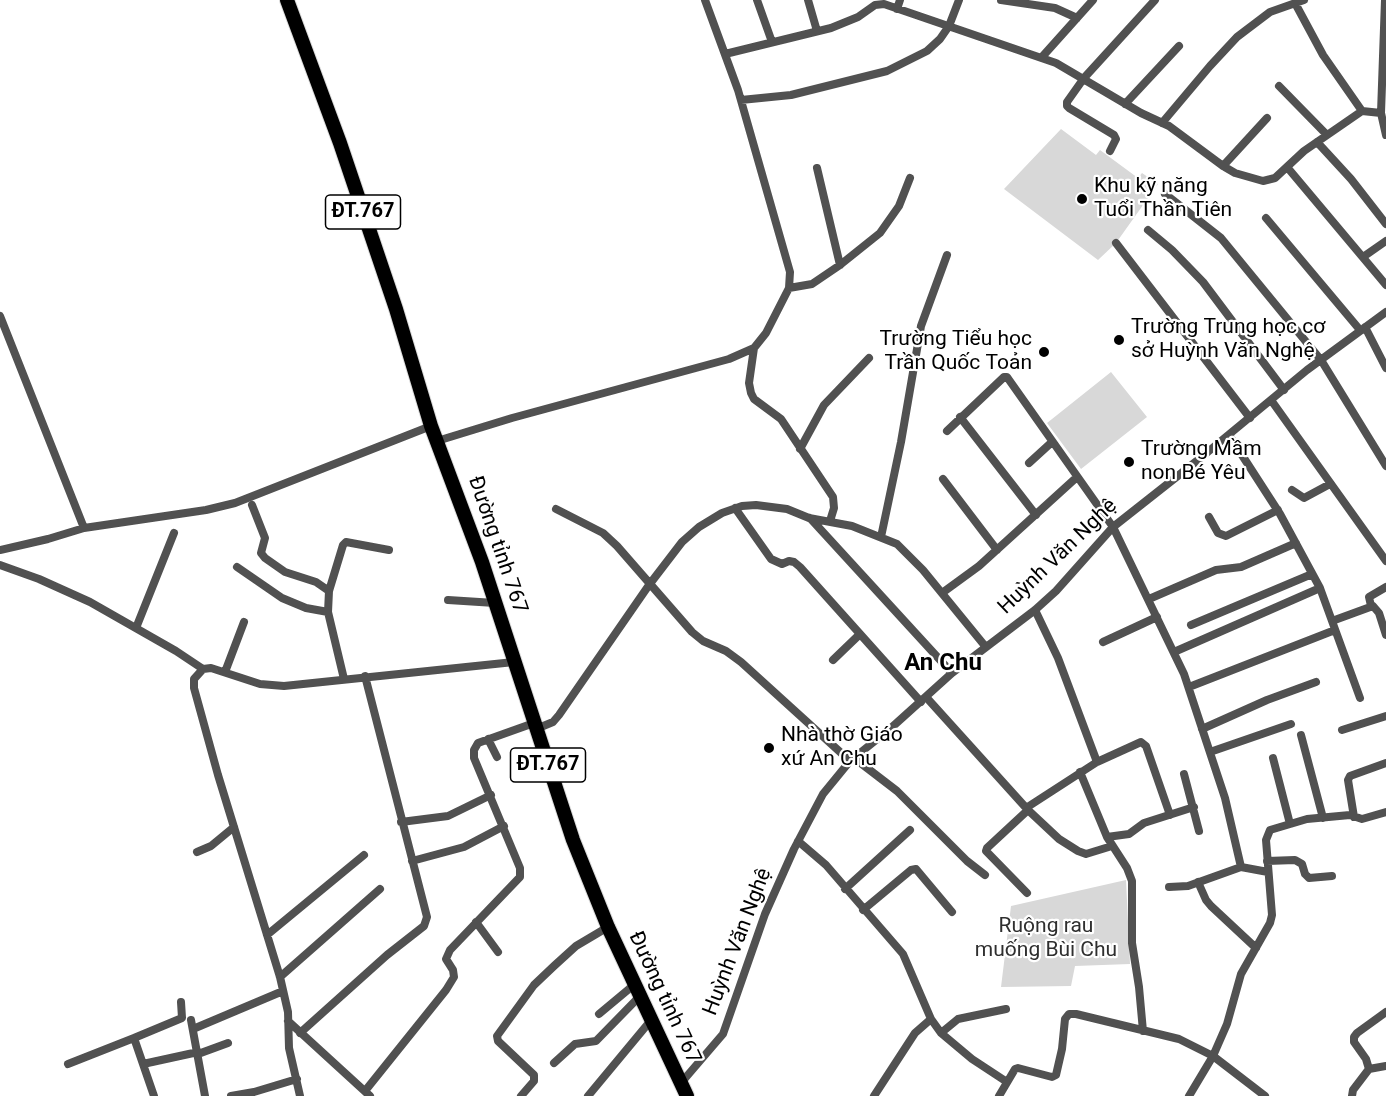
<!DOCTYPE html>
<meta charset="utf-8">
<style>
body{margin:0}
canvas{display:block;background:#fff}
</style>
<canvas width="1386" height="1096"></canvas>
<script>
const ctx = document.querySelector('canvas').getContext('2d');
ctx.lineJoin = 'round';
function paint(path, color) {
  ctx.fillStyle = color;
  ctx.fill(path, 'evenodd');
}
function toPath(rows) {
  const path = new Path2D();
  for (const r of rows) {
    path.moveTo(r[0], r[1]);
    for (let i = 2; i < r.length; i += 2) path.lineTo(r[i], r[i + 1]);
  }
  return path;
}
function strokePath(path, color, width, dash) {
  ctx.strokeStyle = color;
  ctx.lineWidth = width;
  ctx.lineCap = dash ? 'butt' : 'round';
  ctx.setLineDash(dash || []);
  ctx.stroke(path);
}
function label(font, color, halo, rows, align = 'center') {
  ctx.font = font + ' Roboto,sans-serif';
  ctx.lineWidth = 4.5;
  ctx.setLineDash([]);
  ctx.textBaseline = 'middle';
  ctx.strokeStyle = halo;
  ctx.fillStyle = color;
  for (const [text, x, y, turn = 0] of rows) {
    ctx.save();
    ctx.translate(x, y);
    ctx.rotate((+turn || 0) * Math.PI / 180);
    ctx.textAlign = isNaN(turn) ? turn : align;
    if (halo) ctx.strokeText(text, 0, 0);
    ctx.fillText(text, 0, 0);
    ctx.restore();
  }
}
paint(toPath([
 [1061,129,1096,155,1100,150,1138,178,1142,173,1158,184,1116,243,1098,260,1004,189],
 [1111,372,1147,417,1081,469,1047,423],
 [1126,880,1130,964,1075,966,1071,986,1001,987,1011,906]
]), '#d8d8d8');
const primary = toPath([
 [287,0,340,143,396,309,431,426,482,562,573,840,608,927,687,1096]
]);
strokePath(primary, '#dbdbdb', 16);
strokePath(toPath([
 [757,0,772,42],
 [808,0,817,31],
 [1001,0,1055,8,1077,18],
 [1385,0,1381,113,1386,135],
 [1295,3,1323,55,1362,111],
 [897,9,900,0],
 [725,54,831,28,858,17,875,5,884,4,1056,63,1141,113,1169,126,1223,166,1235,173,1263,181,1275,178,1304,151,1362,111,1381,113],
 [1042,57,1093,0],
 [1279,86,1327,135],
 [741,100,791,95,887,71,927,51,940,39,949,26,959,0],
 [1125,104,1179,46],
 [1162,123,1210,66,1237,37,1270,12,1304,0],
 [1317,142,1351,179,1386,224],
 [1110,151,1116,139,1114,135,1069,108,1067,106,1067,102,1084,78,1155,0],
 [1223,166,1267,118],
 [1287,167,1386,285],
 [817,168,840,265],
 [1165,194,1221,238,1321,360,1386,466],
 [1266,218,1360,330],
 [1148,230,1172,250,1203,282,1284,390],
 [1116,243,1250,418],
 [1363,257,1386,241],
 [789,288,812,284,840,265,880,233,899,206,910,178],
 [0,316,84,528],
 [1365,327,1386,368],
 [754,348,749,383,751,393,754,399,781,419,833,497,834,508,830,521],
 [1271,400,1386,561],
 [960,417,1036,515],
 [947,431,1004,377,1007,377,1113,527,1184,674,1225,798,1241,867],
 [1229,435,1280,514,1320,588,1360,698],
 [437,441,512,418,729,359,754,348,766,333,789,288,790,272,738,90,705,0],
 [800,449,824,405,869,358],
 [1029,463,1052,442],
 [943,479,997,550],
 [1292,490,1304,498,1330,484],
 [252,505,265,538,261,553,265,558,285,572,316,582,329,591],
 [735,508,771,559,782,564,789,561,794,562,800,567,921,702],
 [556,509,603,533,617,546,692,632,703,641,726,651,741,662,850,761],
 [1209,517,1218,533,1226,536,1278,510],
 [810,518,952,673],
 [881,537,901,442,921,326,947,255],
 [0,550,48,539,84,528,206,510,235,503,431,426],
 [0,565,39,579,90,602,176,651,203,669],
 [237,567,282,598,306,608,328,612],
 [942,593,979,566,1077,477],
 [1149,599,1216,570,1241,567,1296,543],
 [448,600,495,603],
 [1371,606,1369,597,1386,587],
 [1035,610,1058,658,1097,762],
 [1332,621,1373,606,1379,613,1386,635],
 [1191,625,1312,574],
 [136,628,174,533],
 [1103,642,1157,617],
 [1174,652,1320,588],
 [833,660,860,634],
 [225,672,244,622],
 [344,679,328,612,329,591,343,545,346,542,389,550],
 [1189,687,1335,630],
 [926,697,1028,810,1059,839,1078,851,1086,854,1112,846],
 [536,729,553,722,559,715,649,585,682,542,699,527,722,513,742,506,756,505,787,509,809,518,852,526,897,544,923,570,985,646],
 [1202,729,1267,700,1316,682],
 [1342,730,1386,716],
 [1301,735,1323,818],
 [488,739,497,757],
 [1210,752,1291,724],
 [854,758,897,791,967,861,985,875],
 [1273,758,1290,824],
 [1080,772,1107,837,1127,868,1132,881,1132,943,1139,987,1143,1031],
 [1184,774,1199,831],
 [1026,808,1097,762,1141,742,1146,746,1170,815],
 [1354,817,1348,780,1350,776,1386,763],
 [401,822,448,816,491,795],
 [1107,837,1129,834,1144,823,1194,807],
 [798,841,826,865,903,954,931,1019,941,1033,972,1059,1007,1082],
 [197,852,211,846,234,827],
 [412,861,464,847,504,826],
 [1267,861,1295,860,1302,864,1305,874,1309,878,1332,876],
 [1198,882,1206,900,1211,906,1256,948],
 [1169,887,1188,886,1241,867,1268,872],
 [845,889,910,830],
 [1027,893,986,851,987,848,1028,810],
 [863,910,911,870,916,869,952,912],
 [476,922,498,952],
 [267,935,364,855],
 [280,977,380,889],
 [599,1014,635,984],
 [191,1020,205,1096],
 [288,1021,370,1096],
 [193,1029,283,991],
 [300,1033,387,955,424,926,427,917,365,676],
 [941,1033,958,1019,1006,1009],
 [134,1038,182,1018,181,1002],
 [198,1054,228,1043],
 [554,1063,575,1044,596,1041,640,996],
 [68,1064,134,1038,154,1096],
 [143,1064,198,1052],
 [1369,1069,1386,1066],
 [681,1083,723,1034,765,914,794,849,823,794,850,761,891,728,952,673,1035,610,1056,591,1113,527,1198,460,1307,370,1386,312],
 [365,1091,446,990,454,977,453,970,446,959,450,950,520,877,520,868,474,758,474,750,478,743,534,723],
 [231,1096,254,1092,297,1079],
 [300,1096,289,1048,288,1012,280,977,218,775,194,688,194,679,203,669,211,668,260,684,284,686,514,662],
 [521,1096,534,1081,534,1075,498,1041,497,1036,534,985,554,966,576,946,608,927],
 [588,1096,652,1019],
 [874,1096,915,1033,931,1019],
 [999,1096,1015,1069,1018,1068,1052,1077,1056,1075,1062,1049,1065,1019,1069,1014,1076,1014,1179,1039,1213,1056,1265,1096],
 [1189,1096,1213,1056,1227,1024,1241,974,1270,923,1272,915,1266,840,1270,830,1307,819,1350,815,1362,819,1386,812],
 [1352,1096,1353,1090,1369,1069,1366,1059,1354,1042,1354,1037,1357,1033,1386,1012]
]), '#515151', 8);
strokePath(primary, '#000', 14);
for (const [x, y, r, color] of [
 [1082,199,6,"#000"],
 [1119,340,6,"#000"],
 [1044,352,6,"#000"],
 [1129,462,6,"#000"],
 [769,748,6,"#000"]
]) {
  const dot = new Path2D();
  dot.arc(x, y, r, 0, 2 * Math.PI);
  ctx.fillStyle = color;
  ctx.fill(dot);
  strokePath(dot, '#fff', 2);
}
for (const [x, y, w] of [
 [363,212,75],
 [548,765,75]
]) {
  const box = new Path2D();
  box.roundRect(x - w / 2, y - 17, w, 34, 4.5);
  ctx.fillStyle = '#fff';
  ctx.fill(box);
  strokePath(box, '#000', 1.5);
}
label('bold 20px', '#000', null, [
 ["ĐT.767",363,212],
 ["ĐT.767",548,765]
]);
label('21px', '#000', '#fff', [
 ["Khu kỹ năng",1094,187],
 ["Tuổi Thần Tiên",1094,211],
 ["Trường Trung học cơ",1131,328],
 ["sở Huỳnh Văn Nghệ",1131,352],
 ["Trường Tiểu học",1032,340,"right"],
 ["Trần Quốc Toản",1032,364,"right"],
 ["Trường Mầm",1141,450],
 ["non Bé Yêu",1141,474],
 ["Nhà thờ Giáo",781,736],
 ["xứ An Chu",781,760]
], 'left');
label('21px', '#000', '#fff', [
 ["Đường tỉnh 767",497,545,71],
 ["Huỳnh Văn Nghệ",1058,557,-44],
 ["Huỳnh Văn Nghệ",738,942,-69],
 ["Đường tỉnh 767",664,998,65]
]);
label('21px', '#2f2f2f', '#fff', [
 ["Ruộng rau",1046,927],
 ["muống Bùi Chu",1046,951]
]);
label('bold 24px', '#000', '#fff', [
 ["An Chu",943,664]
]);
</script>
